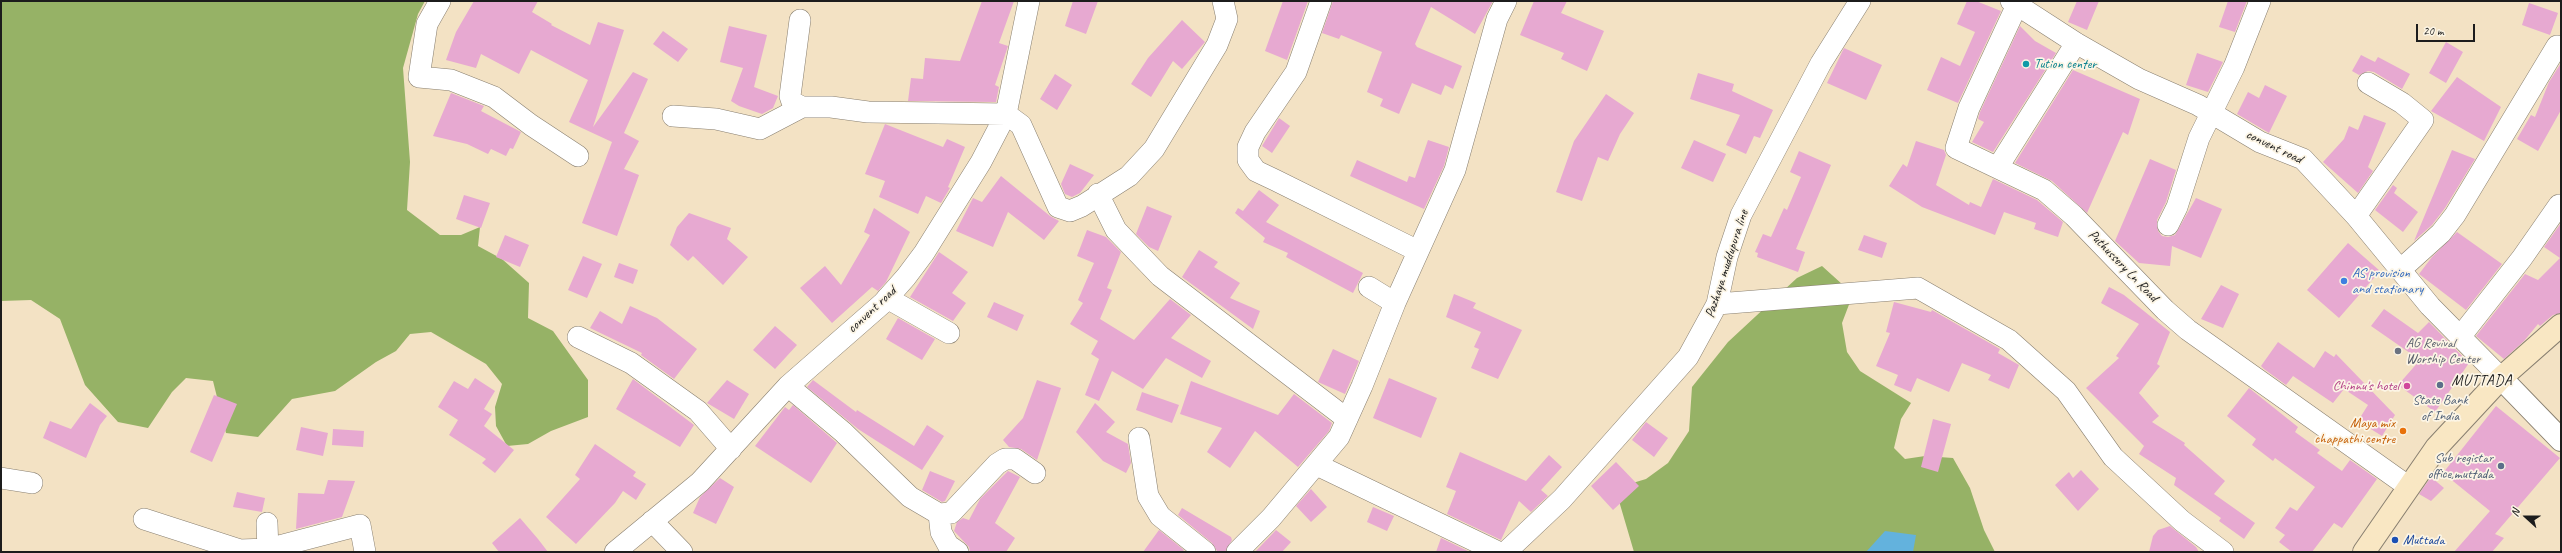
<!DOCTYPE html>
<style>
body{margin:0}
#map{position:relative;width:2562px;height:553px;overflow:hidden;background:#f3e2c4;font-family:Caveat,sans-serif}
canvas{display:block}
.frame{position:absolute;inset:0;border:2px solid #1c1c1c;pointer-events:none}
.north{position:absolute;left:2506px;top:497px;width:40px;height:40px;-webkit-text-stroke:3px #fcf5e5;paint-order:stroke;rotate:291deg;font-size:11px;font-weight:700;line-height:16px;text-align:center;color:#1c1c1c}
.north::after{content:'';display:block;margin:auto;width:14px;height:18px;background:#1c1c1c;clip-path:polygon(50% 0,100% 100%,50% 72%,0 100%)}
.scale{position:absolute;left:2416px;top:24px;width:59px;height:18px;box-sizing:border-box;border:2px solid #1c1c1c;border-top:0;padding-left:5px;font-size:12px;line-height:14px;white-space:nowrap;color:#1c1c1c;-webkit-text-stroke:3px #fcf5e5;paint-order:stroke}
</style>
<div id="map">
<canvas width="2562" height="553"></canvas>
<div class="frame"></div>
<div class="north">N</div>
<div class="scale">20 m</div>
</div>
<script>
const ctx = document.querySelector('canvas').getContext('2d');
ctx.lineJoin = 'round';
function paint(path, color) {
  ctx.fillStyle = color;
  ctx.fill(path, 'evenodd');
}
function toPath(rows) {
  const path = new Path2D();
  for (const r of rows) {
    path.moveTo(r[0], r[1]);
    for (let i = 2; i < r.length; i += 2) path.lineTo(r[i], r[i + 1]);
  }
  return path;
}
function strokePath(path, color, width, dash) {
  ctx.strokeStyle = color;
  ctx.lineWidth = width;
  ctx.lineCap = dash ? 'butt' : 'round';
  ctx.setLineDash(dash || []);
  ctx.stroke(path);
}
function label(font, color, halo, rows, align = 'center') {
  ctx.font = font + ' Caveat,sans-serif';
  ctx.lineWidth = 3.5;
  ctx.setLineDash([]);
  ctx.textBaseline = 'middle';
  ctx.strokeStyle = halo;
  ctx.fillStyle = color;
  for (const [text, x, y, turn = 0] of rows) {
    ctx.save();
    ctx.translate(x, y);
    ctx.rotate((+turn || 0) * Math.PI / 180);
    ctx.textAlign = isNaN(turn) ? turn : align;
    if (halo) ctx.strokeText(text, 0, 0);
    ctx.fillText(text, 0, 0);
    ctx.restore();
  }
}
paint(toPath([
 [1,1,425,1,418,14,403,68,410,162,407,210,440,235,461,235,480,227,478,246,502,259,529,283,528,318,553,331,588,380,588,417,551,431,528,444,507,446,496,426,495,407,502,384,486,364,431,332,410,334,396,351,376,362,335,391,292,399,258,437,226,433,213,381,186,378,172,392,148,428,118,422,85,385,60,319,31,300,1,301],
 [1822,266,1853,294,1842,323,1847,352,1860,371,1911,403,1901,419,1894,448,1905,459,1925,456,1953,458,1970,488,1984,530,1995,552,1634,552,1619,501,1626,485,1646,479,1668,463,1689,431,1692,387,1728,342,1797,278]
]), '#96b266');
paint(toPath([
 [1885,531,1916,535,1913,552,1866,552]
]), '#63b2dd');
paint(toPath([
 [474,1,538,1,532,12,552,24,551,25,590,45,598,22,624,30,593,127,633,72,648,79,624,133,639,141,624,169,639,175,617,236,582,223,612,142,569,122,588,80,531,50,519,74,481,54,476,68,446,60,456,32],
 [982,1,1014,1,999,43,1008,46,995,85,999,87,996,102,908,101,911,78,923,79,925,58,960,61],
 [1073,1,1098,1,1086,34,1065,26],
 [1283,1,1308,1,1287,60,1265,51],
 [1333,1,1493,1,1475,34,1431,7,1415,44,1417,47,1462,66,1453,89,1445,85,1441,95,1412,83,1399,114,1380,106,1383,99,1367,92,1382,52,1341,35,1339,39,1322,33],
 [1534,1,1567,1,1561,13,1604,31,1587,71,1561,59,1564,53,1520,35],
 [1967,1,1976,1,2001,11,1958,103,1927,90,1941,57,1960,66,1975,32,1957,24],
 [2077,1,2099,1,2087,30,2068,22],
 [2228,1,2247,1,2235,32,2219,27],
 [2529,3,2558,13,2550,35,2522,25],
 [1182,20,1205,42,1182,69,1173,61,1151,97,1131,84,1148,58],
 [729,26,767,35,754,87,778,96,773,108,762,114,739,106,731,101,743,68,720,62],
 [2020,26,2035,41,2056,53,1993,152,1972,142,1984,122,1978,119,1980,112],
 [663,31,688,49,678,62,653,44],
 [2446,42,2463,52,2446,83,2429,73],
 [1844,48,1882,65,1866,100,1827,83],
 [2197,53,2223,62,2208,92,2186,85],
 [2361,55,2375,62,2378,57,2410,74,2402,89,2374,72,2368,71,2359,75,2352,71],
 [2561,63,2561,110,2538,151,2517,139,2531,115,2535,117,2549,82],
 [2073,70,2140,99,2128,135,2123,132,2087,213,2052,181,2015,163],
 [1698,73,1734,84,1732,91,1773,110,1760,138,1754,136,1746,154,1726,145,1740,115,1690,99],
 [1055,74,1072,85,1057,110,1040,99],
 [2457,77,2501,107,2484,141,2431,111],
 [2265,85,2287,96,2269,133,2237,114,2248,92,2259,98],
 [451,93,484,106,481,111,521,132,513,149,510,148,506,156,491,149,488,154,467,144,433,136],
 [1606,94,1634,113,1620,134,1608,161,1598,157,1582,201,1556,192,1574,141],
 [2364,115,2386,123,2368,167,2373,171,2358,193,2323,162,2344,139,2349,126,2358,130],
 [1279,118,1290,126,1272,153,1262,146],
 [885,124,943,147,947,139,965,147,948,187,950,188,941,203,926,196,918,214,879,197,885,181,865,174],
 [1428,140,1449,147,1444,166,1424,209,1350,176,1357,160,1407,182,1409,176,1415,178],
 [1694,140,1726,154,1713,182,1681,168],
 [1916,141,1944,150,1946,155,1936,185,1969,205,1970,202,1981,207,1993,179,2037,200,2063,222,2058,237,2034,229,2036,223,2004,212,1995,235,1922,207,1889,186,1903,164,1907,167],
 [2452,150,2475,159,2445,208,2432,225,2414,241],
 [1799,151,1831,165,1796,249,1805,252,1798,272,1757,257,1758,253,1755,252,1763,234,1771,237,1784,208,1787,210,1801,177,1790,172],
 [2150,159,2176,170,2166,202,2157,220,2158,231,2162,236,2168,237,2175,235,2196,198,2222,209,2201,258,2172,246,2170,266,2139,263,2115,241],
 [1070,164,1094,175,1080,193,1072,197,1065,194,1061,184],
 [1001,176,1050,216,1059,221,1044,240,1008,212,993,247,956,231,973,198,982,202],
 [2393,185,2397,188,2394,193,2418,212,2403,232,2375,210],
 [1259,190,1279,205,1266,222,1363,273,1353,293,1286,257,1288,253,1263,242,1265,238,1235,213,1238,208,1243,211],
 [464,195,490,203,481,228,456,219],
 [1147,206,1172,216,1158,251,1149,247,1136,234],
 [874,208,910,232,886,282,878,291,872,287,832,323,800,288,825,266,841,285,870,235,864,232],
 [689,213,731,228,727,239,748,257,723,285,693,256,688,261,670,245,677,227],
 [2561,223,2561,313,2553,315,2540,326,2538,324,2524,341,2504,359,2476,336,2525,274,2538,280,2560,258,2544,247],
 [1087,230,1106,237,1121,252,1107,288,1112,290,1100,319,1134,340,1170,299,1191,315,1171,338,1211,361,1202,378,1166,358,1143,389,1112,371,1099,401,1085,395,1099,359,1091,354,1098,341,1070,324,1083,303,1078,300,1094,263,1077,256],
 [2457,232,2502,264,2466,310,2419,274,2432,257],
 [505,235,529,245,520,267,496,257],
 [1864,235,1887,243,1882,258,1858,250],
 [2348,243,2380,271,2339,318,2307,290],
 [1199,250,1218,262,1214,267,1240,283,1230,298,1260,311,1253,329,1182,277],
 [939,252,968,272,952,293,966,303,953,321,910,297],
 [583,256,602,264,587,298,568,290],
 [619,263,638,270,633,284,614,277],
 [2221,285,2239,294,2223,328,2201,319],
 [2109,287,2124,295,2170,332,2157,364,2160,366,2139,393,2159,416,2152,422,2185,443,2184,445,2225,481,2214,494,2255,523,2244,539,2219,521,2221,518,2174,485,2176,478,2139,454,2144,446,2086,388,2119,358,2116,356,2139,324,2101,303],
 [1454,294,1476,303,1473,308,1522,330,1498,379,1471,368,1479,349,1474,347,1481,332,1446,317],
 [994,302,1024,315,1017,331,987,317],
 [1894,302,1931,312,1932,310,2000,349,1998,353,2019,365,2009,389,1988,380,1991,375,1962,363,1949,392,1917,378,1911,392,1894,385,1898,375,1876,366,1890,333,1886,332],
 [630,306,657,318,697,349,674,379,641,355,642,353,590,328,600,311,622,324],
 [2384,309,2418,333,2429,322,2469,363,2435,412,2398,385,2420,360,2371,326],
 [898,318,935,339,922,360,886,339],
 [775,326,797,345,775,369,753,350],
 [2278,342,2314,368,2325,351,2334,357,2336,354,2395,415,2382,436,2358,421,2368,405,2344,389,2333,403,2293,376,2286,385,2264,369,2261,366],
 [1333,349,1359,361,1345,394,1318,382],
 [475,378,495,391,484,409,492,414,484,426,514,450,495,473,482,463,486,459,449,435,458,420,438,407,454,381,468,389],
 [1389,378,1437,398,1421,438,1373,418],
 [633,379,694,425,680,447,616,409],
 [727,380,749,394,734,419,707,403],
 [813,380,856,412,857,410,914,446,927,425,944,436,922,470,858,429,807,387],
 [1037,380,1061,388,1037,460,1021,449,1009,447,1003,440,1023,418],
 [1191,381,1278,415,1294,394,1332,423,1329,431,1298,467,1255,431,1230,468,1207,452,1222,428,1180,414],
 [2249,388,2298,427,2295,432,2320,450,2317,453,2342,471,2350,460,2377,479,2342,528,2334,523,2312,552,2292,552,2279,542,2285,535,2275,528,2290,507,2297,511,2315,487,2275,458,2273,461,2252,445,2256,439,2227,416],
 [1142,392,1179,405,1172,423,1136,410],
 [214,395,237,404,212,462,190,452],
 [90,403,107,416,100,425,86,458,43,438,50,421,71,429],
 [1095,403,1115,422,1106,432,1128,444,1131,463,1126,473,1103,461,1076,432],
 [793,405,837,443,811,483,755,446,785,407,789,410],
 [2496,406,2560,458,2495,534,2504,538,2492,552,2454,552,2490,511,2443,473],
 [1933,419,1951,424,1938,472,1921,467],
 [1646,422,1668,438,1654,457,1632,440],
 [301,427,328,433,323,456,296,450],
 [333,429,364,431,363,447,332,445],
 [595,444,636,472,633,476,646,484,636,500,623,491,615,503,576,544,546,517,580,479,575,475],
 [1460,452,1526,481,1549,455,1562,467,1541,490,1548,496,1531,512,1519,501,1501,540,1447,514,1456,491,1446,487],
 [1616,462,1639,486,1613,510,1591,486],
 [2081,470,2099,489,2078,511,2055,485,2069,472,2073,478],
 [930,471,955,481,945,501,942,502,922,490],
 [1008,471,1020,477,995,523,1015,538,1006,552,970,552,969,547,954,531,957,522,963,518,969,520,980,499],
 [2431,477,2444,488,2431,501,2419,494],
 [720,478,734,487,716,524,693,513,700,497],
 [328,480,355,481,342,517,296,529,298,493,324,494],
 [1311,489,1327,507,1311,522,1296,506],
 [237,492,265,498,262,512,233,507],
 [1373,507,1394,516,1387,531,1367,522],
 [1182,508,1231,537,1232,540,1225,552,1217,551,1212,543,1178,515],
 [520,518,538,539,548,552,499,552,492,543],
 [2170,526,2196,547,2199,552,2149,552,2153,536,2158,530],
 [1159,530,1184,550,1182,552,1143,552],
 [1276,530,1291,542,1282,552,1255,552],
 [1441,538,1470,552,1436,552]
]), '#e7a9d1');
const minor = toPath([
 [440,1,427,24,419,77,451,80,494,97,531,125,578,156],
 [1321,1,1296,72,1255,132,1248,147,1248,160,1256,171,1275,180,1418,251],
 [2011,1,2076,43,2139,79,2198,105,2260,142,2303,159,2356,216,2430,306,2501,378],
 [2017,5,1969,108,1956,148,2044,190,2074,216,2165,310,2188,330,2409,487],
 [800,20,790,96,792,102,802,107,831,107,868,112,1006,114,1021,125,1058,207,1070,211,1082,206,1129,176,1154,149,1217,45,1227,19,1223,1],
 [673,116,716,119,760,129,802,107],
 [1998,167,2076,43],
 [1098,194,1116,230,1160,276,1347,419],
 [2356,216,2423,120,2402,103,2368,83],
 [2168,225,2177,207,2199,138,2234,67,2260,1],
 [2400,270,2441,233,2455,215,2557,46],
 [1369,287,1395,303],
 [887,298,949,333],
 [1717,304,1918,288,2009,340,2066,391,2113,457,2182,521,2223,552],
 [578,337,631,363,698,411,731,449],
 [2460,337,2522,258,2559,205],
 [788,386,843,432,910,497,939,514,951,513,997,464,1005,459,1015,459,1035,473],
 [1139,438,1148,496,1160,516,1205,552],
 [1317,465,1498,552],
 [1,478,32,483],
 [939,514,941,532,948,545,958,552],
 [144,519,240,550,268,549,360,525,365,552],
 [652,521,682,552],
 [267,523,268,552],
 [615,552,700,482,788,386,883,303,906,277,924,253,981,162,1006,114,1029,1],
 [1237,552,1271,518,1339,437,1362,386,1395,303,1455,170,1497,19,1506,1],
 [1506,552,1562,499,1688,357,1717,304,1727,257,1741,215,1821,63,1860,1]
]);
const tertiary = toPath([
 [2501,378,2561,440]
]);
const secondary = toPath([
 [2364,552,2436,448,2501,378,2561,325]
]);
strokePath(minor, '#887f70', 22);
strokePath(tertiary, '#887f70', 24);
strokePath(secondary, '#887f70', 24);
strokePath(minor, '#fff', 21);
strokePath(tertiary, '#fff', 22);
strokePath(secondary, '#f9e7c3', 22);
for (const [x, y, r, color] of [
 [2026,64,4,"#0f9aa8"],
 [2344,281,4,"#3f7fe0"],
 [2398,351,4,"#6b7280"],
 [2440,385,4,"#5c6f8a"],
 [2407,386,4,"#d1479c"],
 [2403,431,4,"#e8710a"],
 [2501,466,4,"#5c6f8a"],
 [2395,540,4,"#1a4fb4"]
]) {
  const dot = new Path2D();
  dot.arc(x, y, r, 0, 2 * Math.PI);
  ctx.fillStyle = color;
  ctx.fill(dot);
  strokePath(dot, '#fcf5e5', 1.5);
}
label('14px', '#0d838f', '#fcf5e5', [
 ["Tution center",2034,64]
], 'left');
label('14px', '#1c1c1c', '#fcf5e5', [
 ["convent road",2274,147,26],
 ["Pazhaya muddupura line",1727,264,-72],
 ["Puthussery Ln Road",2123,266,46],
 ["convent road",872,310,-43]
]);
label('14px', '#366cbe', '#fcf5e5', [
 ["AS provision",2352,273],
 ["and stationary",2352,289]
], 'left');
label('14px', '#5b616d', '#fcf5e5', [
 ["AG Revival",2406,343],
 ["Worship Center",2406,359]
], 'left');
label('14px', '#b23c85', '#fcf5e5', [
 ["Chinnu's hotel",2399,386]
], 'right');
label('14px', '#4e5e75', '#fcf5e5', [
 ["State Bank",2440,400],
 ["of India",2440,416],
 ["Sub registar",2493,458,"right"],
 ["office,muttada",2493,474,"right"]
]);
label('14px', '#c56008', '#fcf5e5', [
 ["Maya mix",2395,423],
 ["chappathi centre",2395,439]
], 'right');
label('14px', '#164399', '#fcf5e5', [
 ["Muttada",2403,540]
], 'left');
ctx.letterSpacing = '1px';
label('15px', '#1c1c1c', '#fcf5e5', [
 ["MUTTADA",2482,381]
]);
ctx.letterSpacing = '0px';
</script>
